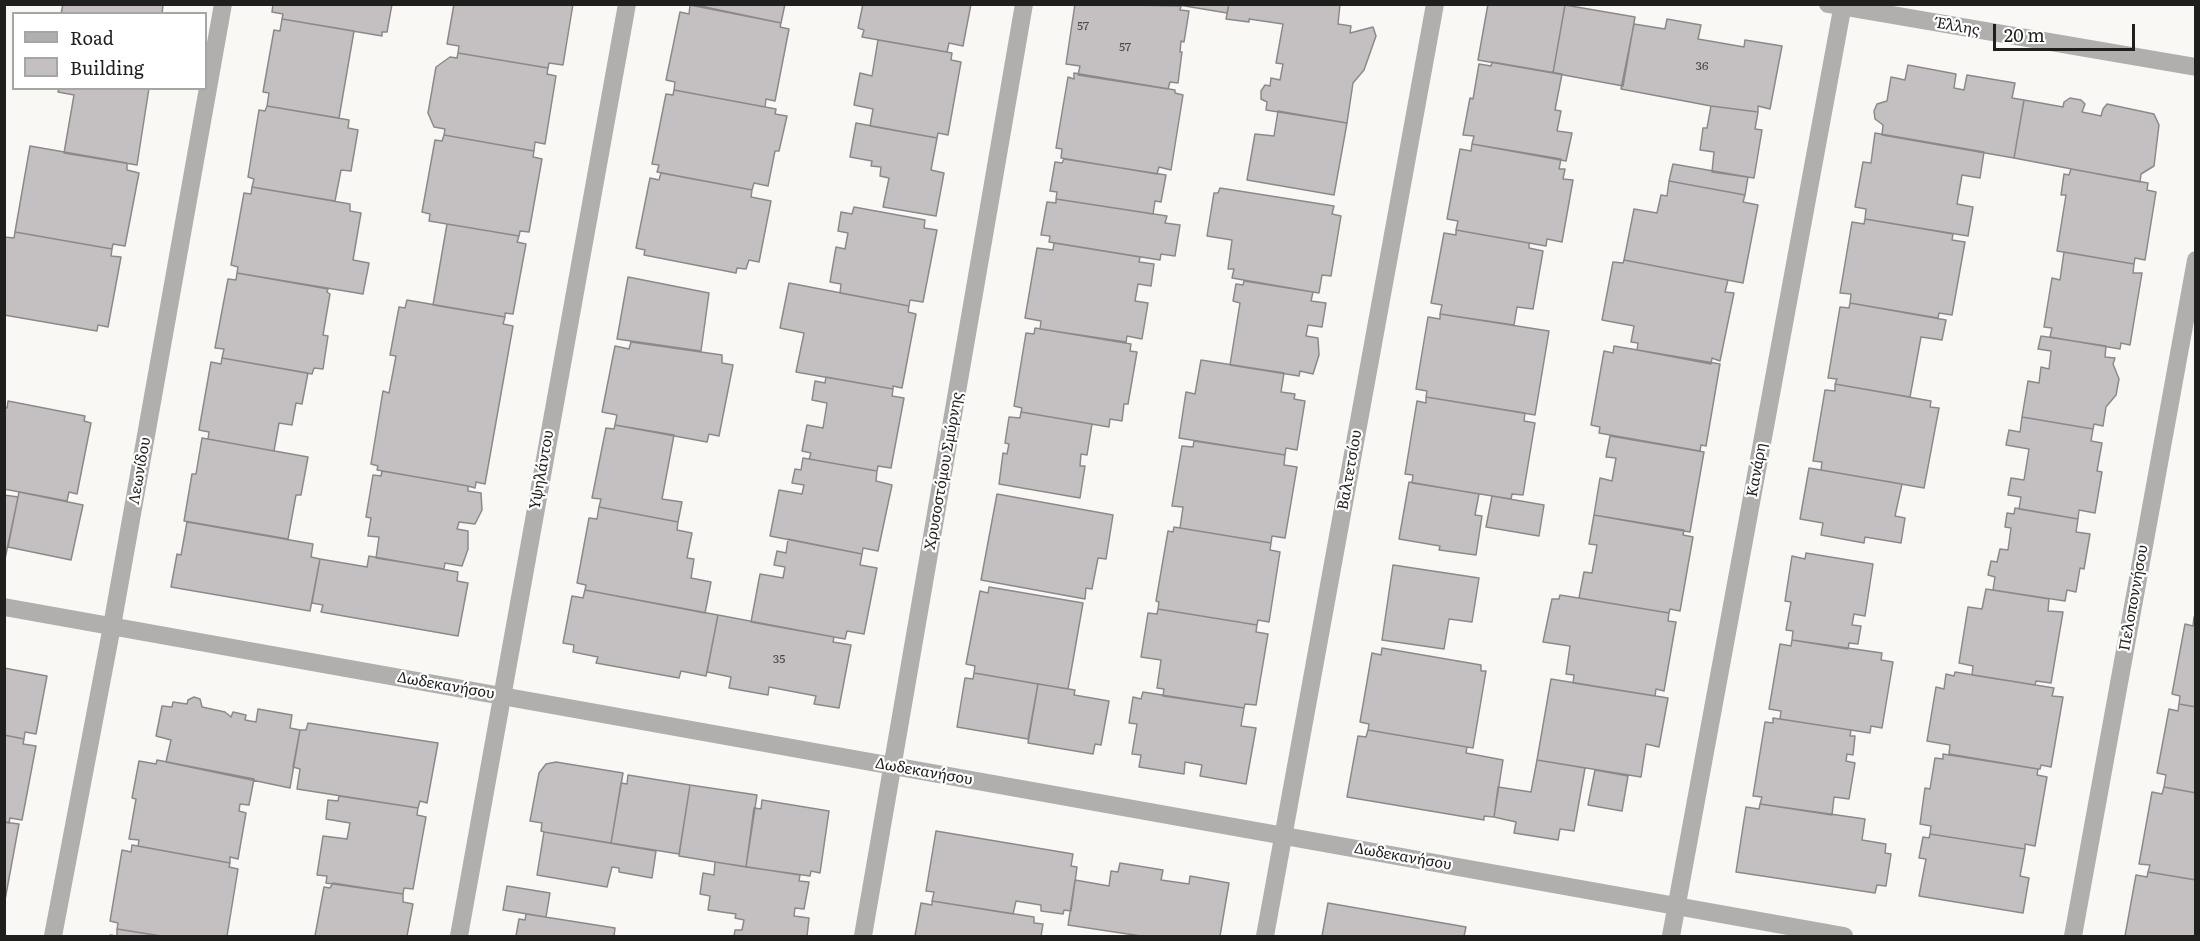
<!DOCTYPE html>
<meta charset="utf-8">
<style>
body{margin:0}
#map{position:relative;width:2200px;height:941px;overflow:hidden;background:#faf8f4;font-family:Literata,serif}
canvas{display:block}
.frame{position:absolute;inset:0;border:6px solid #1f1f1d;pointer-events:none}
.legend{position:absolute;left:12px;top:12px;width:195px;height:78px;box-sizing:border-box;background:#fff;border:2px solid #a5a5a5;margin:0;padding:8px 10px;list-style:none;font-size:18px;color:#1f1f1d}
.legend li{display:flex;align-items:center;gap:12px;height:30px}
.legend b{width:30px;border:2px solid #a5a5a5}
.scale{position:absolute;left:1993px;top:24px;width:142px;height:27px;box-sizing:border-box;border:3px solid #1f1f1d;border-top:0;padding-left:8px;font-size:18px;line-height:21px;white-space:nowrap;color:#1f1f1d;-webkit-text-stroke:4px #fff;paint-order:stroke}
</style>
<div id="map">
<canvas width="2200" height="941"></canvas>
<div class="frame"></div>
<ul class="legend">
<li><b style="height:8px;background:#b1aeae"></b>Road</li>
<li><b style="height:16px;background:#c4c0c2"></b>Building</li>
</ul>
<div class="scale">20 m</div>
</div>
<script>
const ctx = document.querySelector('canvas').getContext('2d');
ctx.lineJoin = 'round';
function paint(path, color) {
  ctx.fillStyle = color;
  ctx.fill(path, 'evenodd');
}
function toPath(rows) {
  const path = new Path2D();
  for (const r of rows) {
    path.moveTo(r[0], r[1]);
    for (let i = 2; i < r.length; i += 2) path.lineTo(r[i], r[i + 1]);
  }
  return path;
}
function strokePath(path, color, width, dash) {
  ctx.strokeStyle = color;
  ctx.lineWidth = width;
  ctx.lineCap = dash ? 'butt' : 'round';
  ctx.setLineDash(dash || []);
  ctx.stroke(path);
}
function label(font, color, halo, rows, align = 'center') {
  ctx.font = font + ' Literata,serif';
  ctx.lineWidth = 4.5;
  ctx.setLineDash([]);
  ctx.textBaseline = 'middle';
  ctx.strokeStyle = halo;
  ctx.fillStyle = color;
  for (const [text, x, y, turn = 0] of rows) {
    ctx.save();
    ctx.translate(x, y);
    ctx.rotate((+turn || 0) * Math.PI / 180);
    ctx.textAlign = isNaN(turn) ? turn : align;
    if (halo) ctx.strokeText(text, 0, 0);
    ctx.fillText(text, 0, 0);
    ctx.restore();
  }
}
const building = toPath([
 [63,4,163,4,163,5,162,14,61,14,63,4],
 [273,4,392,4,387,32,382,32,382,36,282,19,283,14,272,12,273,4],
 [454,4,573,4,563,65,549,63,548,68,458,53,459,46,447,44,454,4],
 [691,4,785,4,781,23,691,4],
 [863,4,971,4,963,46,949,43,947,52,862,37,864,30,858,28,863,4],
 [1075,4,1181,6,1180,10,1189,11,1184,42,1181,41,1180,52,1182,52,1178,83,1170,82,1168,89,1078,75,1080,66,1066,64,1075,4],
 [1173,4,1229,4,1227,13,1173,4],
 [1229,4,1340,4,1338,24,1351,26,1350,33,1373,27,1376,36,1364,70,1353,83,1347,123,1266,110,1267,102,1261,99,1261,91,1265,85,1270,86,1271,78,1280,80,1283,64,1276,63,1283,24,1249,19,1249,22,1226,19,1229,4],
 [1488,4,1565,5,1553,73,1478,60,1488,4],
 [690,5,781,23,780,27,789,29,775,101,766,99,765,107,674,90,675,82,666,80,680,12,689,14,690,5],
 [1565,5,1635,17,1623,86,1553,73,1565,5],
 [282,19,354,31,339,118,267,106,269,93,263,92,274,30,280,31,282,19],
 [1667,19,1701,25,1698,39,1744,47,1745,40,1782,46,1770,109,1758,106,1758,112,1711,106,1621,89,1634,24,1665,29,1667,19],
 [878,40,952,53,951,60,961,62,948,135,938,133,937,138,870,126,873,109,854,105,860,73,872,76,878,40],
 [458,53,548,68,547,74,556,76,545,144,535,142,534,151,444,135,445,129,434,127,428,113,436,67,450,57,457,58,458,53],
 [1492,62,1562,74,1555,110,1561,111,1557,131,1572,133,1566,161,1472,144,1474,136,1463,135,1470,98,1473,99,1479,64,1491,66,1492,62],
 [1908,65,1956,74,1954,88,1964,90,1967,75,2015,83,2012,98,2024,100,2014,158,1882,135,1883,125,1875,119,1874,111,1877,104,1887,101,1891,77,1905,80,1908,65],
 [1074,73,1175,90,1175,93,1183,95,1171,170,1159,167,1157,174,1061,158,1062,149,1056,148,1068,77,1074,79,1074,73],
 [59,88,149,88,137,165,64,153,74,95,58,92,59,88],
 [674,90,776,109,775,114,787,116,779,151,775,151,768,186,754,183,752,190,657,172,659,165,652,164,666,94,673,95,674,90],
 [2070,98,2081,100,2085,104,2082,112,2101,116,2103,109,2107,104,2154,114,2159,125,2154,166,2141,174,2140,182,2014,158,2024,100,2063,107,2064,102,2070,98],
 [267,106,349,120,348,128,358,130,351,171,341,170,335,201,252,187,254,179,248,177,259,110,265,111,267,106],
 [1711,106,1758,112,1755,129,1762,130,1754,178,1712,172,1714,152,1700,150,1703,128,1707,128,1711,106],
 [1278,111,1347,123,1334,195,1247,180,1255,134,1274,136,1278,111],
 [856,123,937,138,931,170,944,173,936,216,883,207,889,178,880,176,881,167,871,166,872,161,850,157,856,123],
 [1875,133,1984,152,1980,178,1962,175,1957,204,1973,207,1968,236,1865,219,1866,209,1855,207,1863,162,1871,163,1875,133],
 [444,135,534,151,533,157,542,159,529,232,520,231,519,236,429,221,430,214,422,212,435,140,442,141,444,135],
 [1472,144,1561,159,1559,169,1565,169,1563,179,1573,180,1562,242,1547,239,1546,246,1456,230,1458,221,1447,219,1460,149,1471,151,1472,144],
 [30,146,127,163,127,170,139,173,125,246,113,244,112,249,15,232,30,146],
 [1064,159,1166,175,1161,202,1155,201,1153,214,1056,199,1057,192,1050,191,1055,162,1062,163,1064,159],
 [1673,164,1748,177,1745,195,1669,181,1673,164],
 [2071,169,2148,183,2147,190,2156,192,2145,260,2135,258,2134,264,2057,251,2066,195,2061,195,2064,174,2069,175,2071,169],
 [661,173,752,190,751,197,771,201,759,262,749,260,746,269,737,268,736,273,644,255,645,250,636,248,650,178,659,180,661,173],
 [1669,181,1745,195,1743,202,1758,205,1743,283,1624,260,1634,209,1657,213,1661,195,1667,196,1669,181],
 [252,187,350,204,350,211,361,213,353,260,369,263,363,294,237,273,238,267,231,265,244,193,251,194,252,187],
 [1220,188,1334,206,1332,214,1341,216,1331,276,1322,275,1319,293,1232,278,1234,269,1228,269,1232,240,1207,236,1214,193,1218,193,1220,188],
 [1056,199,1167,216,1165,223,1180,225,1175,256,1161,254,1160,260,1049,242,1050,236,1041,235,1047,202,1056,203,1056,199],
 [854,207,925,220,924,228,937,230,923,302,910,300,909,306,840,293,841,284,830,282,836,247,845,249,848,233,838,231,841,212,852,214,854,207],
 [1865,219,1953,234,1952,240,1965,242,1952,315,1939,313,1938,318,1850,303,1851,294,1840,293,1852,222,1864,224,1865,219],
 [447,224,519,236,517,242,526,244,513,314,505,313,505,317,433,305,447,224],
 [1456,230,1529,243,1529,248,1543,251,1533,309,1517,307,1514,325,1440,314,1442,305,1431,303,1444,233,1456,235,1456,230],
 [15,232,112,249,111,256,121,257,108,327,98,325,97,331,4,315,4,237,14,238,15,232],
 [1054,243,1140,257,1139,262,1154,264,1151,286,1138,284,1135,301,1148,303,1142,339,1127,336,1126,342,1040,329,1041,321,1025,318,1037,248,1053,250,1054,243],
 [2064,252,2134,264,2133,273,2142,273,2130,345,2121,343,2120,349,2050,337,2052,328,2044,327,2052,278,2060,280,2064,252],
 [1624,260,1728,280,1725,292,1734,293,1720,361,1712,358,1711,364,1637,350,1638,343,1631,342,1634,326,1602,320,1613,262,1623,263,1624,260],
 [237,273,328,289,327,292,330,294,323,335,328,336,323,369,314,368,312,374,222,358,224,349,215,348,228,279,236,280,237,273],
 [628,277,709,293,701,351,617,339,628,277],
 [1244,281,1313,292,1311,301,1326,303,1322,327,1308,325,1306,336,1318,338,1319,355,1313,374,1300,371,1299,376,1230,365,1240,303,1233,301,1236,284,1243,285,1244,281],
 [789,283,909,306,908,312,916,314,902,388,893,386,893,389,796,372,804,333,780,328,789,283],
 [407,300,505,317,503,324,513,326,485,484,476,482,475,488,468,486,377,470,378,466,371,464,383,391,389,393,396,356,390,355,399,307,405,308,407,300],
 [1850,303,1946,320,1942,340,1921,337,1910,397,1835,384,1837,379,1828,378,1840,307,1849,308,1850,303],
 [1440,314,1549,331,1535,415,1426,397,1427,391,1416,389,1428,317,1440,319,1440,314],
 [1035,328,1131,344,1130,351,1137,352,1128,404,1124,404,1122,421,1110,419,1109,427,1021,412,1022,408,1014,406,1026,333,1034,334,1035,328],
 [2041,336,2106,346,2105,357,2115,358,2113,364,2119,379,2116,395,2106,407,2103,426,2094,424,2093,429,2022,417,2028,381,2039,383,2041,367,2049,369,2051,351,2038,349,2041,336],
 [631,342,722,355,722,363,733,365,719,436,709,434,707,442,615,425,617,415,602,412,615,346,629,349,631,342],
 [1614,346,1720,364,1706,446,1701,445,1700,451,1599,433,1600,427,1591,425,1604,351,1613,353,1614,346],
 [222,358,308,373,302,404,296,403,292,425,279,423,274,451,208,439,209,432,199,430,211,362,221,364,222,358],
 [1201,360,1284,373,1281,392,1295,394,1294,399,1305,401,1297,450,1286,448,1285,455,1179,438,1186,392,1195,394,1201,360],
 [826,377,893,389,892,396,904,398,891,468,878,466,877,471,809,459,811,453,802,451,807,425,823,428,827,403,812,400,815,381,825,383,826,377],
 [1835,384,1931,401,1930,407,1939,408,1924,488,1821,470,1822,462,1813,461,1825,390,1835,391,1835,384],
 [1426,397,1525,413,1524,421,1535,423,1523,495,1512,494,1511,499,1412,483,1413,475,1405,474,1417,401,1426,403,1426,397],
 [8,401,85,416,84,421,91,423,77,494,69,492,67,501,4,489,4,408,7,408,8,401],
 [1021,412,1092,424,1087,455,1081,454,1080,466,1085,466,1080,498,999,484,1003,453,1007,454,1009,444,1005,443,1009,417,1020,418,1021,412],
 [2022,417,2093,429,2091,441,2102,443,2097,471,2102,472,2095,513,2079,510,2078,519,2019,509,2021,497,2008,495,2011,478,2024,480,2029,449,2006,445,2009,430,2020,432,2022,417],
 [615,425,674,435,662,499,682,502,678,522,599,507,601,499,592,498,606,428,614,429,615,425],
 [1610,436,1704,452,1690,532,1594,515,1600,478,1612,481,1616,458,1606,457,1610,436],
 [202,438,308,457,301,495,296,495,288,539,184,521,192,474,196,474,202,438],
 [1194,441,1285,455,1284,465,1297,467,1285,538,1272,536,1271,543,1180,528,1183,507,1172,506,1182,446,1193,447,1194,441],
 [803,458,877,471,876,481,892,485,878,551,863,548,862,554,770,536,779,490,802,494,804,485,792,483,795,469,801,470,803,458],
 [1809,468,1902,484,1895,516,1905,518,1901,543,1865,537,1864,543,1821,535,1823,523,1800,519,1809,468],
 [382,471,468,486,468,491,481,493,482,510,475,524,459,522,457,529,468,531,468,549,462,566,445,563,444,569,376,558,379,537,368,536,371,518,366,517,373,475,381,476,382,471],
 [1409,482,1479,494,1475,515,1482,516,1476,555,1439,550,1440,546,1399,539,1409,482],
 [19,492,83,505,71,560,8,547,19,492],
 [997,494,1113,515,1106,559,1098,558,1092,589,1086,588,1085,599,981,580,997,494],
 [4,495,18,497,5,559,4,559,4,495],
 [1492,496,1544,505,1539,536,1486,527,1492,496],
 [599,507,678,522,677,530,692,533,687,558,694,559,691,578,711,582,705,613,585,590,586,585,577,583,589,518,597,519,599,507],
 [2015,508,2078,519,2076,532,2090,534,2084,569,2080,568,2076,592,2067,590,2065,601,1993,590,1995,577,1988,575,1991,561,1997,562,2000,549,2008,550,2011,528,2005,527,2007,513,2014,514,2015,508],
 [1594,515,1684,530,1683,535,1693,537,1680,611,1670,609,1669,613,1579,598,1584,572,1592,573,1597,545,1589,544,1594,515],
 [187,522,313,544,311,557,320,559,310,611,171,587,177,554,181,555,187,522],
 [1174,527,1271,543,1270,550,1280,552,1269,622,1258,620,1257,625,1158,609,1159,602,1156,601,1168,531,1173,532,1174,527],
 [788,539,862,554,860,565,877,568,864,634,847,631,845,639,751,622,760,574,783,578,785,567,774,565,777,551,786,553,788,539],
 [1806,553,1873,564,1865,616,1854,614,1852,625,1861,626,1858,644,1849,643,1848,649,1792,640,1793,631,1786,630,1791,602,1785,601,1792,556,1805,559,1806,553],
 [369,556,458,572,457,581,468,583,458,636,321,612,323,605,312,603,320,559,367,567,369,556],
 [1393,565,1479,578,1472,622,1449,619,1444,649,1382,640,1393,565],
 [989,587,1083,603,1068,689,974,673,975,666,966,664,980,591,988,593,989,587],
 [1986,589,2049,599,2048,611,2063,612,2051,683,2036,681,2035,685,1972,675,1973,666,1959,663,1968,607,1982,609,1986,589],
 [585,590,718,615,706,676,681,671,679,678,596,663,598,657,573,652,574,645,563,643,572,596,583,598,585,590],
 [1560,595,1669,613,1668,621,1676,622,1664,691,1656,689,1655,696,1573,683,1574,675,1566,674,1570,646,1543,642,1552,599,1559,599,1560,595],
 [1158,609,1257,625,1256,632,1268,634,1256,705,1245,704,1244,708,1163,696,1164,689,1157,688,1161,660,1141,657,1148,613,1157,614,1158,609],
 [718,615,834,637,833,642,851,645,839,708,814,704,816,696,769,687,768,695,729,688,731,677,707,672,718,615],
 [2194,617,2196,617,2196,707,2179,704,2180,696,2172,694,2185,624,2193,626,2194,617],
 [1792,640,1882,653,1881,660,1893,662,1882,728,1871,726,1870,733,1780,719,1781,711,1769,709,1780,644,1791,646,1792,640],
 [1382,648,1481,665,1481,671,1486,671,1473,748,1368,730,1369,724,1360,722,1372,653,1381,655,1382,648],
 [4,668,47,676,36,734,25,732,24,739,4,735,4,668],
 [1955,672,2054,688,2052,696,2063,697,2051,767,2041,765,2040,769,2038,769,1949,754,1950,745,1927,741,1936,687,1944,689,1946,674,1954,676,1955,672],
 [974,673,1038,684,1028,739,957,727,965,678,973,679,974,673],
 [1551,679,1668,698,1659,747,1646,744,1641,777,1537,760,1551,679],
 [1038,684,1075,690,1074,695,1109,701,1101,745,1095,744,1093,754,1028,743,1038,684],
 [1143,692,1244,708,1241,726,1256,728,1246,784,1200,776,1202,765,1185,762,1184,774,1139,767,1141,755,1132,754,1137,724,1129,723,1133,697,1141,699,1143,692],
 [194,697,200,699,202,707,225,712,231,717,233,712,246,715,245,720,256,722,258,709,292,715,290,728,300,730,290,788,166,762,171,740,156,736,162,706,172,707,173,702,187,704,188,700,194,697],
 [2179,704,2196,707,2196,793,2164,787,2166,775,2157,773,2169,709,2178,711,2179,704],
 [1773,718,1851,730,1850,736,1855,736,1853,755,1847,754,1846,761,1855,763,1849,799,1834,797,1832,815,1760,804,1762,797,1753,796,1765,722,1773,723,1773,718],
 [308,723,438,743,427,803,420,801,418,808,297,789,300,769,293,767,300,730,306,730,308,723],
 [1368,730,1467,747,1466,753,1503,760,1494,817,1484,816,1484,820,1347,797,1358,736,1366,737,1368,730],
 [4,735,24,739,23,744,36,746,22,820,10,818,9,823,4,822,4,735],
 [1943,754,2038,769,2037,775,2047,777,2035,846,2025,844,2025,849,1930,834,1931,826,1920,824,1925,788,1930,789,1935,758,1943,759,1943,754],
 [157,760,254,779,249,805,240,804,239,811,246,813,238,859,230,857,230,863,138,846,139,840,129,839,136,799,132,798,139,761,156,764,157,760],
 [1537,760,1585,768,1574,831,1560,829,1558,840,1514,833,1516,822,1494,817,1498,787,1531,792,1537,760],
 [556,762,623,773,611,843,544,832,541,831,542,823,530,821,539,773,546,764,556,762],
 [1595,770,1628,776,1622,811,1588,805,1595,770],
 [628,775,690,785,679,854,611,843,621,783,627,784,628,775],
 [690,785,757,795,746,867,679,856,690,785],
 [2164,787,2196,793,2196,880,2148,872,2150,865,2139,864,2152,792,2162,794,2164,787],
 [339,796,418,808,417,815,426,817,413,889,404,888,403,894,326,883,327,876,317,875,323,836,347,839,350,823,326,819,328,800,338,801,339,796],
 [762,800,829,811,820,873,811,871,810,876,746,867,754,808,761,809,762,800],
 [1760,804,1865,819,1862,840,1886,844,1885,853,1891,854,1886,886,1877,885,1875,893,1736,872,1746,807,1759,809,1760,804],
 [4,822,19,824,5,900,4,900,4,822],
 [936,831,1073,854,1071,866,1077,867,1071,911,1064,910,1063,914,1041,911,1041,905,1016,901,1013,914,932,901,934,892,926,891,936,831],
 [544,832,656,851,652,878,619,872,619,868,612,867,607,887,537,875,544,832],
 [1930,834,2025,849,2020,876,2029,878,2023,913,1919,896,1926,859,1919,858,1923,837,1929,838,1930,834],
 [132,845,230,863,229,867,238,869,227,936,161,936,117,929,118,923,110,921,122,850,131,852,132,845],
 [715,862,800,875,799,881,809,882,804,909,795,908,794,916,809,918,807,936,734,936,735,930,742,930,744,920,735,918,736,914,708,910,710,896,700,894,703,873,714,875,715,862],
 [1120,863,1163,870,1161,880,1189,884,1190,876,1229,883,1220,936,1141,936,1068,925,1075,880,1109,886,1111,871,1118,872,1120,863],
 [2148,872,2196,880,2196,936,2125,936,2136,875,2147,877,2148,872],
 [333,883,403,894,403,902,413,904,407,936,315,936,324,887,330,888,333,883],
 [507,886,550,893,546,917,503,910,507,886],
 [932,901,1034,917,1034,923,1043,924,1041,936,915,936,921,903,932,905,932,901],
 [1328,903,1466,927,1464,936,1322,936,1328,903],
 [526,914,615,928,614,936,516,936,519,919,525,920,526,914],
 [117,929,161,936,110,936,110,935,117,936,117,929]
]);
paint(building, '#c4c0c2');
strokePath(building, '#8c898b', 1.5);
strokePath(toPath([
 [1828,4,2196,67],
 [4,607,1844,936],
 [53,936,112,626,223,4],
 [459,936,627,4],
 [863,936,1024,4],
 [1265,936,1435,4],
 [1671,936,1843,4],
 [2073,936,2196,260]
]), '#b1aeae', 18);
label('12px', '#484746', null, [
 ["57",1083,26],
 ["57",1125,47],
 ["36",1702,66],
 ["35",779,659]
]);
label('15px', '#1f1f1d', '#fff', [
 ["Έλλης",1958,27,10],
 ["Υψηλάντου",542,470,-80],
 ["Βαλτετσίου",1350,470,-80],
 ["Κανάρη",1757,470,-80],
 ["Λεωνίδου",140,471,-80],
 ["Χρυσοστόμου Σμύρνης",944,471,-80],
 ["Πελοποννήσου",2134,598,-80],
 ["Δωδεκανήσου",446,686,10],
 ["Δωδεκανήσου",924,772,10],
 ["Δωδεκανήσου",1403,857,10]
]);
</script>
